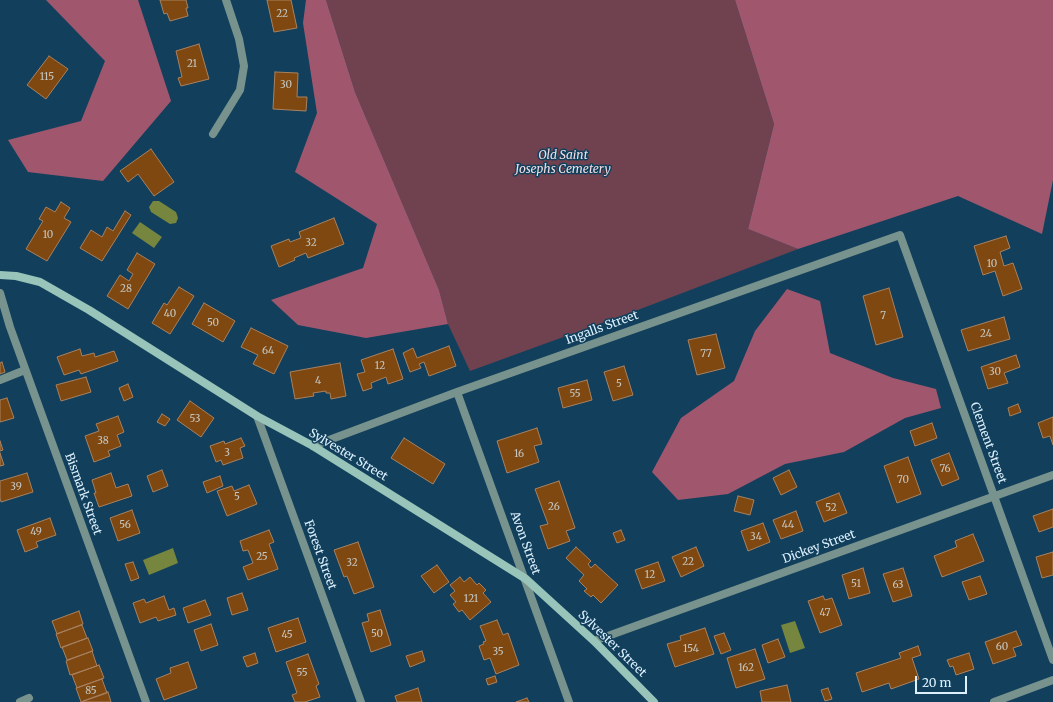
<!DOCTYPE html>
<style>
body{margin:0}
#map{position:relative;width:1053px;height:702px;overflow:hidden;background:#12405c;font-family:Merriweather,serif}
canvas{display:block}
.scale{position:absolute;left:915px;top:676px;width:52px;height:18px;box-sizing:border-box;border:2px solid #ddf0fe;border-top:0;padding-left:5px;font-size:12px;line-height:14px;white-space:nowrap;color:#ddf0fe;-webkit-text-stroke:3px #12405c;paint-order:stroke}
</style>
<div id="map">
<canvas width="1053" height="702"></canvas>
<div class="scale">20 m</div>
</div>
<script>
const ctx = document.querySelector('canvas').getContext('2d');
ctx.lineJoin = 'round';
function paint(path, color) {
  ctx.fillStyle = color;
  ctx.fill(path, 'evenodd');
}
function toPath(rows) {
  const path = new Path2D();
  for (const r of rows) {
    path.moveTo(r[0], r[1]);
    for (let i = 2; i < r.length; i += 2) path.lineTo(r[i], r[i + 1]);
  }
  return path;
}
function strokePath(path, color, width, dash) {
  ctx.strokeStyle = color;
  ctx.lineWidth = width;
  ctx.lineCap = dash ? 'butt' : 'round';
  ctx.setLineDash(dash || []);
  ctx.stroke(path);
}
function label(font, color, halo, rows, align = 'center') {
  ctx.font = font + ' Merriweather,serif';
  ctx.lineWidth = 3;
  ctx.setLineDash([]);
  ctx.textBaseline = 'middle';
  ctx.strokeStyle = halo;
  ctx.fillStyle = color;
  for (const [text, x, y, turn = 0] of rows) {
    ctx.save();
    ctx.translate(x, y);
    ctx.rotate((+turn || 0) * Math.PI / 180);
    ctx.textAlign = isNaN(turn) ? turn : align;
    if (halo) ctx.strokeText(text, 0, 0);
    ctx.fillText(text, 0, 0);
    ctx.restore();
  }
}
paint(toPath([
 [326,0,735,0,774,124,748,229,798,249,643,308,470,371,448,324,439,290,355,92]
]), '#704250');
paint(toPath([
 [46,0,138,0,171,101,103,181,28,172,8,140,81,121,105,61],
 [306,0,326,0,355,92,439,290,448,324,366,338,298,325,271,300,363,268,377,224,295,172,317,113,303,23],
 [735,0,1053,0,1053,180,1042,234,958,196,798,249,748,229,774,124],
 [787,289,820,301,830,353,893,378,936,389,941,408,905,418,844,452,785,464,728,494,678,500,652,472,681,418,734,381,755,331]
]), '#a0576e');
paint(toPath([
 [153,201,159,201,176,212,178,218,176,223,170,224,151,212,149,207],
 [140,222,162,237,154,248,132,233],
 [173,548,178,563,149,575,143,560],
 [795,621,805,648,790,653,781,625]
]), '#76863f');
const building = toPath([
 [160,0,186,0,188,8,186,8,188,16,170,21,167,13,164,14,160,0],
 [267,0,291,0,297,28,274,32,267,0],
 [199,44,209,79,181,86,178,78,182,77,176,51,199,44],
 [49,56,68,69,46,99,27,85,49,56],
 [275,72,298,73,297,97,307,97,306,111,273,109,275,72],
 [151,149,174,182,154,196,138,174,128,182,120,171,151,149],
 [61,202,70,208,64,218,71,222,47,261,26,249,43,221,39,219,46,207,55,212,61,202],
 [125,211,131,215,102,261,80,248,91,230,102,237,107,227,113,231,125,211],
 [334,218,344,244,308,258,306,253,294,258,295,260,279,267,271,246,289,239,290,242,301,238,299,232,334,218],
 [1006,236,1010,248,1000,252,1004,266,1013,263,1022,289,1003,296,995,271,983,275,974,246,1006,236],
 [137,253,155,264,128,309,107,296,120,275,129,281,133,274,127,270,137,253],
 [179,287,194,296,170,334,152,323,164,303,167,305,179,287],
 [889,288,903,337,876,345,863,296,889,288],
 [204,303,235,321,223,342,192,324,204,303],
 [1004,317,1010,339,968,351,961,330,1004,317],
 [251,328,288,346,274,374,253,364,258,355,241,347,251,328],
 [716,334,725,368,697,375,688,340,716,334],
 [449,346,456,366,429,376,424,362,419,364,421,368,410,372,403,353,413,348,417,358,449,346],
 [80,349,82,356,94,353,95,357,114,351,118,361,81,374,79,370,64,375,57,357,80,349],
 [393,349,403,379,388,384,386,377,371,383,372,388,363,391,357,374,365,372,361,360,393,349],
 [1016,355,1020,367,1004,373,1008,383,988,389,981,367,1016,355],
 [2,362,5,372,0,374,0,363,2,362],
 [340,363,346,396,331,399,330,393,326,393,326,391,313,393,314,396,295,399,290,372,340,363],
 [624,366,633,395,613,401,604,372,624,366],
 [86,377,91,392,61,401,56,385,86,377],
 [587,380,592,400,563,408,558,388,587,380],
 [128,384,133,397,124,401,119,388,128,384],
 [7,398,14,418,0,422,0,400,7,398],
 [190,401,214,418,201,437,177,420,190,401],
 [1018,404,1021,412,1010,416,1008,408,1018,404],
 [162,414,170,419,165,426,157,422,162,414],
 [118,416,124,432,117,435,121,446,108,451,110,456,94,462,85,436,99,431,96,424,118,416],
 [1053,417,1053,445,1050,436,1043,438,1038,423,1053,417],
 [932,423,937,438,915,446,910,431,932,423],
 [537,428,542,444,534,446,539,462,507,473,497,441,537,428],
 [241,438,245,446,240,448,243,458,223,465,221,460,216,462,210,446,224,441,225,444,241,438],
 [404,438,445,464,433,484,391,458,404,438],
 [0,441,3,450,0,451,0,441],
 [0,453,4,465,0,466,0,453],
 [949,453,959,479,942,486,931,460,949,453],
 [908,457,921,494,897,503,884,466,908,457],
 [162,470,168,486,153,492,147,476,162,470],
 [789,470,797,487,781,495,773,478,789,470],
 [27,473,33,492,1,502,0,498,0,481,27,473],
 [111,473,116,488,128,484,132,496,99,507,94,493,96,493,92,480,111,473],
 [220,476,223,486,207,493,203,482,220,476],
 [559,481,575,528,566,531,570,541,548,549,540,526,548,524,535,489,559,481],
 [249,485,257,504,227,516,217,491,232,486,234,491,249,485],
 [839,493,847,513,824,522,816,502,839,493],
 [738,496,754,500,750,515,734,511,738,496],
 [1053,509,1053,527,1039,532,1033,516,1053,509],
 [132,510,140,533,118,541,110,518,132,510],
 [796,511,803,531,781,539,773,520,796,511],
 [50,518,56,535,36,542,38,547,25,552,17,530,50,518],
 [763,523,770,542,748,551,741,531,763,523],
 [269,530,274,542,269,544,278,569,248,580,243,567,253,563,248,550,243,551,240,541,269,530],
 [621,530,625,540,617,543,613,533,621,530],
 [973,534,984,561,942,577,934,556,957,547,955,541,973,534],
 [358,542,374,587,354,594,347,576,344,577,334,550,358,542],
 [576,547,591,561,588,564,591,568,595,564,618,585,601,603,593,595,591,597,584,591,587,589,579,581,584,575,566,558,576,547],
 [696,547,704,566,681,577,672,557,696,547],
 [1053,552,1053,575,1042,578,1036,557,1053,552],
 [133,562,139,578,131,581,125,564,133,562],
 [658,562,665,581,642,589,635,570,658,562],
 [437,565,449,582,434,593,421,576,437,565],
 [863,568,870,593,849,599,842,575,863,568],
 [903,568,912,596,893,602,883,574,903,568],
 [980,576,987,594,969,600,962,582,980,576],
 [460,577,464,582,470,577,477,585,479,583,486,590,483,593,491,602,470,620,462,610,459,612,453,604,456,602,450,595,455,591,450,585,460,577],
 [242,593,248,610,232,615,227,598,242,593],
 [164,596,169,610,174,608,176,615,158,621,156,617,140,623,133,603,144,599,146,603,164,596],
 [823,596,825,600,832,598,842,625,820,633,808,601,823,596],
 [205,600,211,615,188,623,183,608,205,600],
 [380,610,391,645,371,652,362,623,369,621,367,614,380,610],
 [79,611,83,624,57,634,52,621,79,611],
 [298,618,306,642,276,652,268,628,298,618],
 [497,620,503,635,508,633,519,665,496,674,490,658,484,660,479,646,484,644,483,642,486,641,480,626,497,620],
 [211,624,218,645,201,651,194,630,211,624],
 [82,625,87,638,61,648,56,634,82,625],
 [705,628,714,654,675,667,667,644,681,640,680,636,705,628],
 [1016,631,1022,645,1013,648,1016,656,993,664,985,642,1016,631],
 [724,633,731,650,721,654,714,636,724,633],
 [88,638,93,651,67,660,62,647,88,638],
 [778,639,785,657,768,663,762,645,778,639],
 [918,646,921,655,912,658,919,679,891,689,889,683,862,692,856,673,901,658,899,653,918,646],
 [755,649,765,679,736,688,727,658,755,649],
 [92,651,97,666,70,675,66,661,92,651],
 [422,651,425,661,410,667,406,656,422,651],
 [255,653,258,663,247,667,243,657,255,653],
 [969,653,974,669,956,675,953,666,950,667,947,660,969,653],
 [308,654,319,684,316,686,320,697,305,702,295,702,292,695,297,693,286,662,308,654],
 [188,662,197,688,164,700,156,679,171,673,170,668,188,662],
 [99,665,104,678,77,688,72,675,99,665],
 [495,676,497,682,488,685,486,679,495,676],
 [102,679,107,693,81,702,76,688,102,679],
 [787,685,791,702,762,702,760,691,787,685],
 [418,688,422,702,397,702,395,696,418,688],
 [828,688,832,699,825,701,821,690,828,688],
 [108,692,111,702,83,702,83,701,108,692],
 [527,698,529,702,516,702,527,698]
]);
paint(building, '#7e4810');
strokePath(building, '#a9815f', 1);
strokePath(toPath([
 [20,702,29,698]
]), '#78938d', 8);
strokePath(toPath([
 [213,134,240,90,244,66,239,39,226,0],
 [0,293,10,327,146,702],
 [0,380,25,370],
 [457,392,569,702],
 [257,416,361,702],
 [313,446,457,392,900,235,1053,660],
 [594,641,1053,475],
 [994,702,1053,680]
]), '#78938d', 8);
strokePath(toPath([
 [0,275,16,276,40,282,89,310,257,416,313,446,526,579,594,641,654,702]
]), '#99c4ba', 8);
label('10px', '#c5c6c2', null, [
 ["22",282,14],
 ["21",192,64],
 ["115",47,77],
 ["30",286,85],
 ["10",48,235],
 ["32",311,243],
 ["10",992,264],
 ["28",126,289],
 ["40",170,314],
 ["7",883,316],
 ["50",213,323],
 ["24",986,334],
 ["64",268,351],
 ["77",706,354],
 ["12",380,366],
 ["30",995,372],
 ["4",318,381],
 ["5",619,384],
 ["55",575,394],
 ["53",195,419],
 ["38",103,441],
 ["3",227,453],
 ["16",519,454],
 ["76",945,469],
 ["70",903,480],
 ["39",16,487],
 ["5",237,497],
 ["26",554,507],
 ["52",831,508],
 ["56",125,525],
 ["44",788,525],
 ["49",36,532],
 ["34",756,537],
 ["25",262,557],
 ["22",688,562],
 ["32",352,563],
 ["12",650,575],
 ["51",856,584],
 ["63",898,585],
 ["121",471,599],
 ["47",825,613],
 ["50",377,634],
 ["45",287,635],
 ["60",1002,647],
 ["154",691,649],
 ["35",498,652],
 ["162",746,668],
 ["55",302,673],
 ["85",91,691]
]);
label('italic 12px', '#f3dde2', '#12405c', [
 ["Old Saint",563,156],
 ["Josephs Cemetery",563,170]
]);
label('12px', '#ddf0fe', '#12405c', [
 ["Ingalls Street",602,328,-20],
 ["Clement Street",988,443,70],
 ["Sylvester Street",348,455,31],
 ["Bismark Street",83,494,70],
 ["Avon Street",525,543,70],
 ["Dickey Street",819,547,-20],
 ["Forest Street",320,555,70],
 ["Sylvester Street",612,644,44]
]);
</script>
